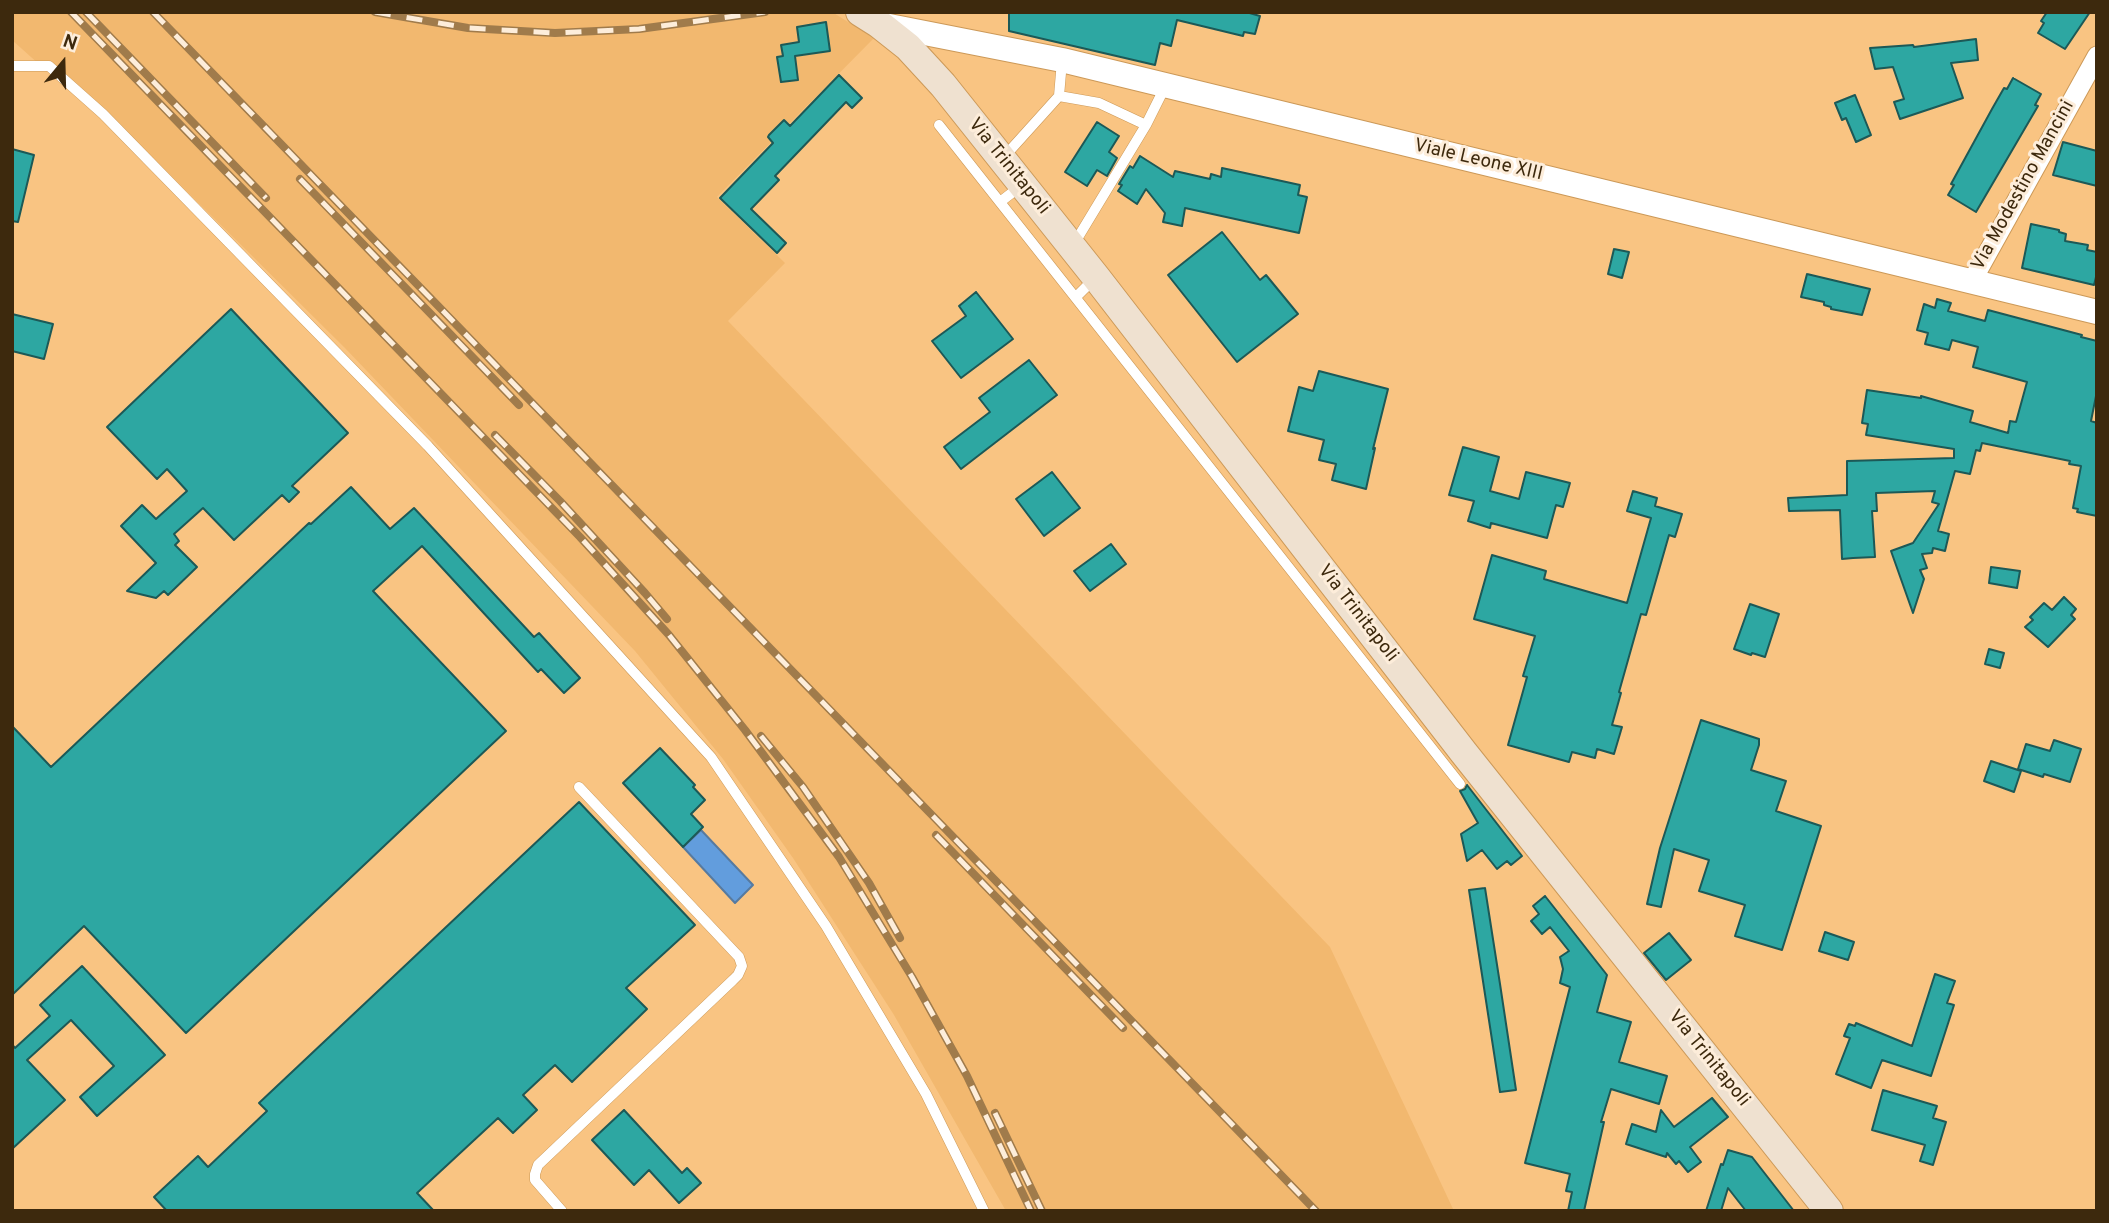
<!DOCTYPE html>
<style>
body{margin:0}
#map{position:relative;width:2109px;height:1223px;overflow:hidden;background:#f9c482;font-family:Overpass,sans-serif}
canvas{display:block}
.frame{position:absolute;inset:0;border:14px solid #3d290d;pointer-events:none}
.north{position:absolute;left:28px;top:28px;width:70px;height:70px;-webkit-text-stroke:5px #fdedda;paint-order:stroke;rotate:19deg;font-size:19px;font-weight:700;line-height:28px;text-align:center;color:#3d290d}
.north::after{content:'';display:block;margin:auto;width:24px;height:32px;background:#3d290d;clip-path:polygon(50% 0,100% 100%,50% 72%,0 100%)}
</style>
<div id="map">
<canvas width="2109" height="1223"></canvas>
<div class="frame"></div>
<div class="north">N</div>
</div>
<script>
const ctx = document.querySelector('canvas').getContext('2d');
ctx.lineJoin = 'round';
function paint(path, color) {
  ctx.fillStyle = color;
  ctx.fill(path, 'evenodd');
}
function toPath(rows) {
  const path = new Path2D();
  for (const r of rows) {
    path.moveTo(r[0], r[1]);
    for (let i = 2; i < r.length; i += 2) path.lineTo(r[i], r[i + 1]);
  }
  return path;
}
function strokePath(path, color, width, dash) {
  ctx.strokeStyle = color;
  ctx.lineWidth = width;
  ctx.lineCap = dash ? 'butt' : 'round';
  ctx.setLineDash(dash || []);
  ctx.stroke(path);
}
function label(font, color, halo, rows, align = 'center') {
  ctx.font = font + ' Overpass,sans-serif';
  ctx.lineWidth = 6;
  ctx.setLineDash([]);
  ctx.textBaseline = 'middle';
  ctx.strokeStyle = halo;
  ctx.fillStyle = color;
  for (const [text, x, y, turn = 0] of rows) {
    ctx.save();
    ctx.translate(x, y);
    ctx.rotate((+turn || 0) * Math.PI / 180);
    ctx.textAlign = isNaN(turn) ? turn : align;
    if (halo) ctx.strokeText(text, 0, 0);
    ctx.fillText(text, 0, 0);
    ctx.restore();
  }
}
paint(toPath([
 [12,12,832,12,874,38,717,197,785,263,728,321,1330,947,1454,1211,1006,1211,894,1015,793,858,723,759,635,651,344,347,128,133,50,74,12,40]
]), '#f2b86f');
const water = toPath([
 [701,830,753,885,735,903,683,847,701,830]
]);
paint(water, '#629ddd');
strokePath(water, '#577a9f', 2);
const building = toPath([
 [1009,12,1246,12,1260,16,1255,34,1244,32,1243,36,1177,20,1171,46,1160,43,1155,65,1009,31,1009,12],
 [2047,12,2090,12,2065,49,2038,33,2044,23,2041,21,2047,12],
 [826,22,830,51,795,56,798,80,781,82,777,57,783,56,781,45,799,42,797,27,826,22],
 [1976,39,1978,60,1951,63,1963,98,1900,119,1894,102,1904,99,1893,67,1875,69,1870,48,1913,45,1914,47,1976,39],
 [839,75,862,98,852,108,846,102,775,176,779,180,751,209,786,243,777,253,720,198,773,143,768,137,769,135,784,120,790,126,839,75],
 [2013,78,2041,94,2035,105,2038,106,1976,212,1948,195,1954,185,1951,184,1992,109,2004,88,2007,89,2013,78],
 [1855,95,1871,135,1856,142,1846,118,1842,120,1835,103,1855,95],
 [1097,122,1119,136,1109,152,1117,158,1107,176,1097,170,1087,186,1065,172,1097,122],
 [2063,142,2097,151,2097,186,2053,175,2063,142],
 [12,149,34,155,18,222,12,221,12,149],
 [1140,156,1173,177,1175,171,1210,179,1211,174,1221,177,1222,168,1300,185,1298,195,1307,197,1299,233,1185,208,1182,226,1163,222,1165,213,1146,189,1137,204,1118,191,1122,185,1119,184,1130,166,1133,168,1140,156],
 [2031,224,2059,230,2059,232,2066,234,2065,241,2088,245,2087,250,2097,252,2097,273,2094,285,2022,268,2031,224],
 [1222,232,1260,280,1266,275,1298,314,1237,362,1168,275,1222,232],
 [1614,249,1629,252,1622,278,1608,274,1614,249],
 [1807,274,1870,289,1862,315,1831,309,1831,307,1824,305,1824,302,1801,297,1807,274],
 [976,292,1013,339,961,378,932,341,966,316,959,306,976,292],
 [1937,299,1951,303,1948,311,1985,321,1988,310,2082,335,2081,337,2097,341,2097,391,2091,421,2097,423,2097,516,2077,512,2078,509,2073,508,2081,466,2069,464,2070,461,1982,443,1980,451,1976,450,1970,474,1955,471,1938,531,1949,534,1945,551,1933,548,1932,553,1922,554,1927,568,1920,570,1924,579,1913,613,1891,551,1913,543,1939,504,1932,502,1935,491,1876,493,1877,511,1872,511,1875,557,1853,558,1842,559,1840,510,1789,511,1788,498,1847,495,1847,461,1954,458,1954,449,1866,435,1868,424,1862,423,1867,390,1921,398,1921,396,1973,411,1970,422,2008,433,2010,421,2016,422,2027,382,1973,367,1978,347,1952,340,1949,350,1925,344,1928,333,1917,330,1924,304,1935,308,1937,299],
 [231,309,348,433,292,486,299,492,289,502,282,495,234,540,203,508,174,534,179,541,175,545,197,567,168,595,164,591,156,598,127,591,156,563,121,526,142,505,156,519,187,491,167,469,157,479,107,427,231,309],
 [12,314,53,324,44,359,12,351,12,314],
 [1029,360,1057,395,961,469,944,447,990,412,979,398,1029,360],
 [1319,371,1388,389,1373,449,1375,448,1366,489,1332,480,1336,464,1319,460,1324,440,1288,431,1299,387,1313,391,1319,371],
 [1463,447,1499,457,1490,491,1519,499,1526,472,1570,483,1563,507,1556,505,1547,538,1491,523,1490,528,1468,521,1474,501,1449,495,1463,447],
 [1052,472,1080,508,1044,536,1016,499,1052,472],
 [351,487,390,529,414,508,534,637,539,633,580,678,564,693,541,669,538,672,422,546,373,591,506,731,186,1033,84,926,12,995,12,726,51,767,309,523,311,524,351,487],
 [1633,491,1657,498,1655,506,1682,514,1675,537,1669,535,1646,615,1641,614,1619,692,1621,693,1612,725,1622,727,1614,754,1597,749,1595,758,1572,752,1569,762,1508,745,1527,677,1523,676,1535,636,1474,619,1492,555,1546,571,1544,579,1627,603,1651,518,1627,511,1633,491],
 [1111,544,1126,564,1090,591,1074,571,1111,544],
 [1991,567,2020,571,2017,588,1989,583,1991,567],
 [2064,597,2076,609,2071,615,2075,619,2048,647,2025,627,2033,620,2030,617,2044,603,2052,610,2064,597],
 [1750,604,1779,614,1765,657,1752,653,1751,655,1734,649,1750,604],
 [1989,649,2004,653,2000,668,1985,664,1989,649],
 [1701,720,1759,739,1759,745,1751,770,1786,781,1776,811,1821,826,1782,950,1735,936,1745,905,1699,891,1709,860,1674,849,1661,907,1647,904,1660,848,1701,720],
 [2054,740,2081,749,2070,782,2044,774,2043,777,2018,769,2026,744,2050,751,2054,740],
 [660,748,695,785,693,787,705,800,691,814,703,827,683,847,623,783,660,748],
 [1991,761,2021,771,2014,792,1984,781,1991,761],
 [1467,785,1522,856,1511,865,1507,861,1497,869,1482,850,1467,861,1461,834,1478,823,1460,791,1465,789,1467,785],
 [579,802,695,925,626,988,647,1009,572,1082,555,1065,523,1095,537,1110,513,1133,498,1118,417,1193,434,1211,167,1211,154,1197,198,1156,208,1167,267,1111,259,1103,579,802],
 [1485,888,1500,984,1516,1090,1500,1092,1469,890,1485,888],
 [1545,896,1607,975,1597,1012,1631,1022,1619,1062,1667,1076,1659,1104,1611,1089,1601,1122,1604,1122,1584,1211,1568,1211,1572,1192,1566,1191,1570,1174,1525,1163,1570,987,1560,983,1563,969,1560,957,1569,951,1550,927,1542,934,1531,921,1539,914,1533,906,1545,896],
 [1825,932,1854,942,1848,960,1819,951,1825,932],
 [1669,933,1691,960,1666,980,1644,953,1669,933],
 [82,966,165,1055,97,1116,80,1097,114,1066,71,1020,27,1060,65,1100,12,1149,12,1044,15,1048,50,1016,40,1005,82,966],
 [1935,974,1955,981,1947,1003,1954,1005,1931,1076,1882,1060,1871,1088,1836,1074,1850,1038,1844,1036,1849,1024,1855,1026,1856,1023,1912,1046,1935,974],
 [1883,1090,1937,1106,1933,1118,1946,1122,1933,1165,1920,1161,1925,1145,1872,1130,1883,1090],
 [1712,1098,1728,1117,1690,1147,1701,1162,1688,1172,1679,1161,1676,1164,1667,1153,1666,1157,1626,1144,1632,1124,1656,1132,1661,1110,1674,1127,1712,1098],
 [624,1110,682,1173,687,1168,701,1183,679,1203,649,1170,634,1185,592,1140,624,1110],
 [1728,1150,1752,1157,1794,1211,1746,1211,1728,1188,1721,1211,1706,1211,1721,1164,1723,1165,1728,1150]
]);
paint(building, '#2da7a2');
strokePath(building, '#1c5957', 2);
const service = toPath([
 [12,66,49,66,103,114,428,446,711,757,826,926,926,1094,984,1211],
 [1059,96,1099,103,1146,125],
 [939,125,1460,784],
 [1004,157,1059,96,1062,61],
 [1000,202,1022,185],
 [1074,244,1146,125,1165,87],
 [1076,297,1095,278],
 [562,1211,535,1180,535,1174,538,1165,733,980,738,975,742,966,739,957,579,787]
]);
const minor = toPath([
 [1972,281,2097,56]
]);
const tertiary = toPath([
 [879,24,1062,60,2097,312]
]);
const secondary = toPath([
 [860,12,879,24,908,47,943,85,1096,277,1464,753,1829,1211]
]);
strokePath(service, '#cc9958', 11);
strokePath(minor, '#cc9958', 21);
strokePath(tertiary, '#cc9958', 26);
strokePath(secondary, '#cc9958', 30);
strokePath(service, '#fff', 10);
strokePath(minor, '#fff', 19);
strokePath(tertiary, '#fff', 24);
strokePath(secondary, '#efe1d0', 28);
const rail = toPath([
 [71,12,580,537,669,635,745,730,839,857,912,977,967,1076,1031,1211],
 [86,12,266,198],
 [153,12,1316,1211],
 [375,12,468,28,555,33,639,29,765,12],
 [300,179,519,405],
 [495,435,560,501,645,593,667,619],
 [761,736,803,787,869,883,900,938],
 [936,835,1123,1028],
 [995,1113,1042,1211]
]);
strokePath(rail, '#a07b4b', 8);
strokePath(rail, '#fdedda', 5, [16]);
label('19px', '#3d290d', '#fdedda', [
 ["Viale Leone XIII",1478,161,13],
 ["Via Trinitapoli",1008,167,51],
 ["Via Modestino Mancini",2024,186,-61],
 ["Via Trinitapoli",1357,614,52],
 ["Via Trinitapoli",1708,1059,51]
]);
</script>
